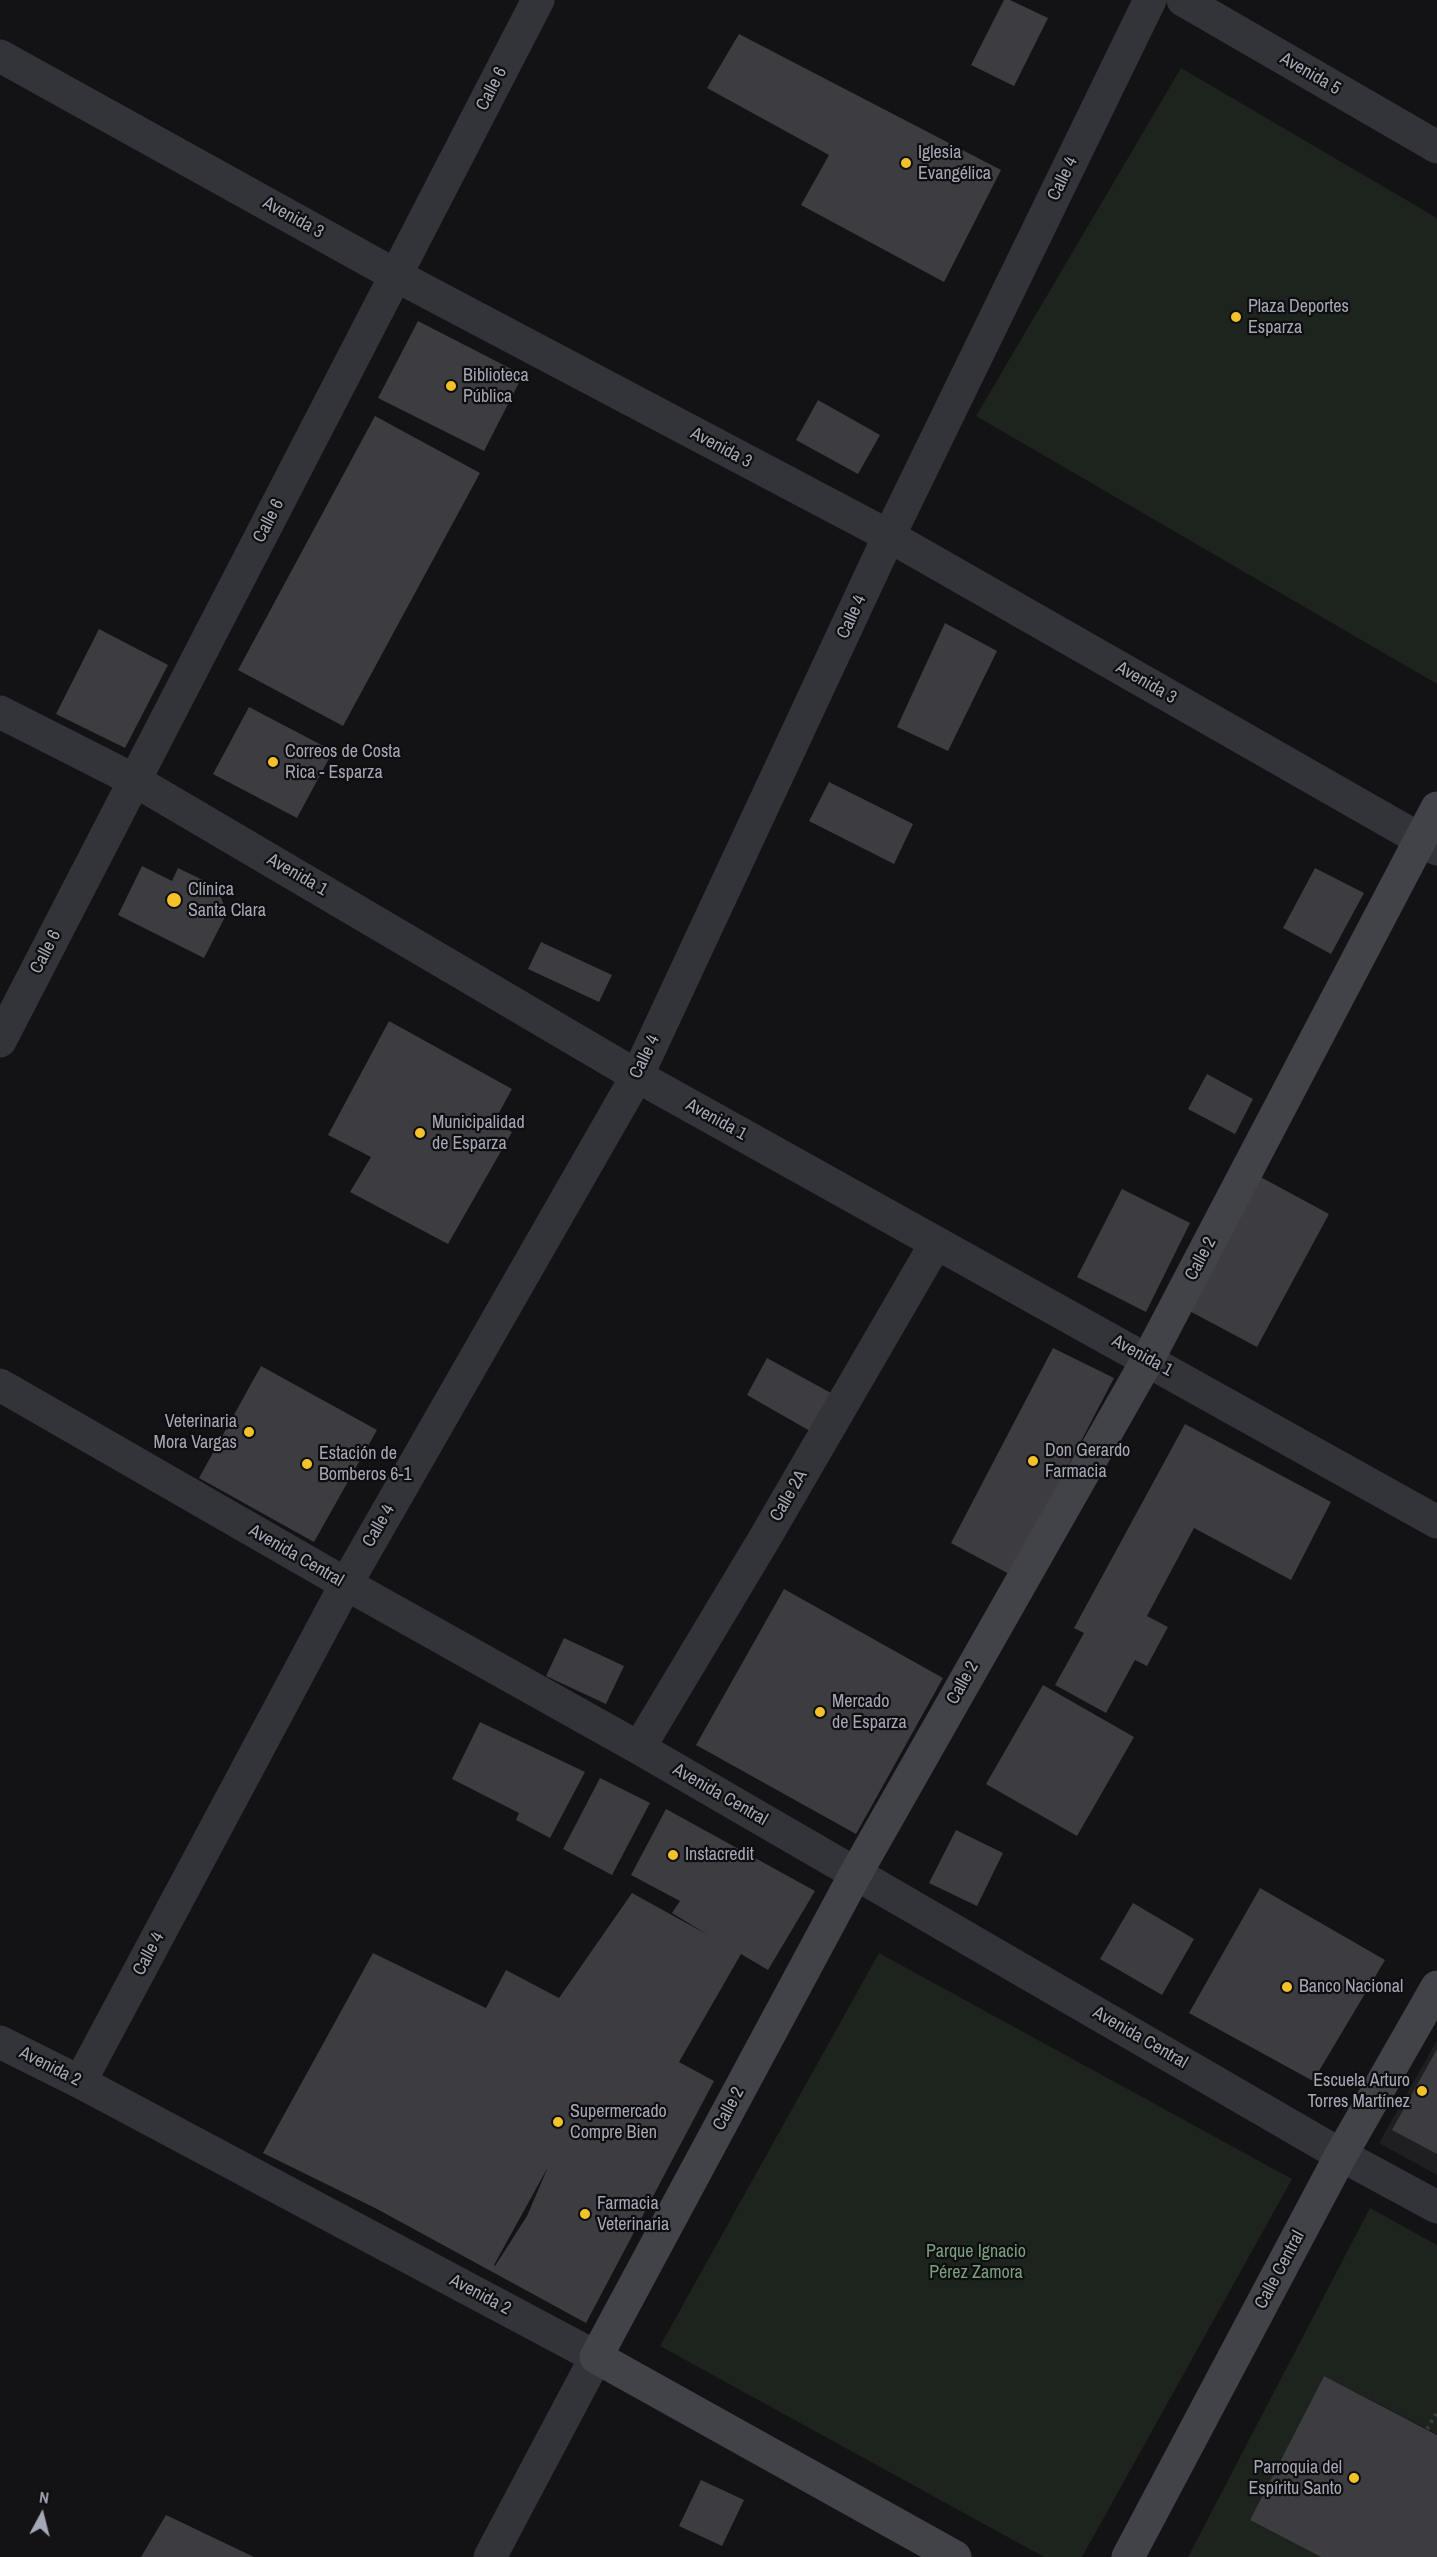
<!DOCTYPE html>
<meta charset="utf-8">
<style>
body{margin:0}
#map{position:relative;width:1437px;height:2557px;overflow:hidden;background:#131214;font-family:"Archivo Narrow",sans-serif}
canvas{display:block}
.north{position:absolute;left:12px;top:2485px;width:60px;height:60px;-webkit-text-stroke:4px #0e0d0f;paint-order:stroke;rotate:7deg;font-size:16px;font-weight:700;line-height:24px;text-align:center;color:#a4a7b5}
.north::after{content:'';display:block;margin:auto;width:21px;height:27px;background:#a4a7b5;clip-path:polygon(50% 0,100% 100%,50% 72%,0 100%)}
</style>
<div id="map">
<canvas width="1437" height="2557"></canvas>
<div class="north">N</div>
</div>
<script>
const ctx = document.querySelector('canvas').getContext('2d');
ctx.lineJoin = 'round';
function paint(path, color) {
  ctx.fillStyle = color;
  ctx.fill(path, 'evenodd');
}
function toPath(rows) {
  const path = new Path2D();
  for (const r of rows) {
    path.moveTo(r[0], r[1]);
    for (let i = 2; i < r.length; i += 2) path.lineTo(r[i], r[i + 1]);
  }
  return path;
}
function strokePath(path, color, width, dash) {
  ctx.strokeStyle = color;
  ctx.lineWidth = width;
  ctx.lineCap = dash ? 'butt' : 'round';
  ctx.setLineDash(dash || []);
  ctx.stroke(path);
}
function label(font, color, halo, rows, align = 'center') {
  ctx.font = font + ' "Archivo Narrow",sans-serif';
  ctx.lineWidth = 4.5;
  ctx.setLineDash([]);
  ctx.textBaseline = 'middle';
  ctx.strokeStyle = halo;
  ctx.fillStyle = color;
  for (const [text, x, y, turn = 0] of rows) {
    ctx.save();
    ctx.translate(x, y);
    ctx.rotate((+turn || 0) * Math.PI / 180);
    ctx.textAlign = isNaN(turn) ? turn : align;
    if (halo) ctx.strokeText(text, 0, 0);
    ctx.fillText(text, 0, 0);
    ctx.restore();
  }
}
paint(toPath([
 [1437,2040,1437,2175,1379,2143]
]), '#1f1e21');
paint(toPath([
 [1181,68,1437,218,1437,684,976,416],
 [879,1953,1292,2179,1082,2557,1044,2557,660,2346],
 [1370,2208,1437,2245,1437,2434,1324,2376,1250,2520,1321,2557,1188,2557]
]), '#1d241e');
paint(toPath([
 [1004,0,1010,0,1048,18,1014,86,971,65],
 [739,34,1001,170,944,282,801,205,829,155,707,88],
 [418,321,523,375,484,451,378,398],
 [818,400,880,435,858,474,796,440],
 [375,416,480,473,343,726,238,670],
 [945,623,997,651,948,751,897,727],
 [99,629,168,665,125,748,56,714],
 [249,707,333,751,297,818,213,774],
 [829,782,913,824,894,864,809,821],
 [142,866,172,881,178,868,217,887,227,913,204,958,118,915],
 [1315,868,1364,893,1331,954,1283,928],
 [541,942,612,975,599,1002,528,969],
 [389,1021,512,1089,494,1122,512,1132,448,1244,350,1192,371,1157,328,1135],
 [1207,1074,1253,1099,1235,1134,1188,1109],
 [1255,1174,1329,1214,1257,1347,1182,1307],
 [1122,1189,1190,1223,1146,1312,1077,1277],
 [1053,1348,1114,1378,1011,1575,951,1543],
 [767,1358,831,1393,810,1431,747,1395],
 [261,1366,377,1430,314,1542,199,1478],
 [1185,1424,1331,1502,1291,1580,1194,1528,1147,1616,1168,1627,1147,1666,1135,1660,1106,1713,1055,1685,1084,1633,1074,1628],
 [784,1589,943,1678,856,1834,696,1745],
 [564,1638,624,1666,606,1704,546,1676],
 [1043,1685,1134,1737,1077,1836,986,1784],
 [480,1722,585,1772,550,1838,516,1820,519,1813,452,1779],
 [600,1778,650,1803,612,1875,563,1849],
 [666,1809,815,1891,768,1970,741,1954,679,2062,714,2081,586,2323,377,2209,263,2153,373,1953,486,2008,506,1970,559,1998,632,1893,708,1935,672,1913,680,1901,631,1875],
 [548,2167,527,2216,495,2266,494,2265],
 [956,1830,1003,1853,977,1906,929,1883],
 [1260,1888,1385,1960,1313,2081,1189,2013],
 [1133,1903,1194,1939,1162,1995,1100,1959],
 [1437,2049,1437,2154,1392,2130],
 [1324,2376,1437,2435,1437,2557,1321,2557,1250,2520],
 [701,2480,744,2500,722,2546,679,2526],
 [166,2515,254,2557,141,2557]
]), '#3d3c41');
strokePath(toPath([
 [1427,2429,1437,2412]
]), '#393b40', 4, [3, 4.5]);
strokePath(toPath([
 [1183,0,1437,147],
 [0,56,397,276,889,536,1437,849],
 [0,712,134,780,637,1076,1437,1522],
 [0,1041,538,0],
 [0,1385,346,1584,639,1748,1341,2155,1437,2207],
 [639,1748,766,1536,936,1243],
 [0,2042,80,2082,596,2357,490,2557],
 [80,2082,346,1584,637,1076,889,536,1150,0]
]), '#333439', 33);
strokePath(toPath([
 [955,2557,596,2357,856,1873,1148,1359,1437,808],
 [1128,2557,1341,2155,1437,1987]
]), '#414349', 33);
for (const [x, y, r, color] of [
 [906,163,6,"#f3c22b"],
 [1236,317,6,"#f3c22b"],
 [451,386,6,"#f3c22b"],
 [273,762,6,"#f3c22b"],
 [174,900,8,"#f3c22b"],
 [420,1133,6,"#f3c22b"],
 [249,1432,6,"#f3c22b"],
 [1033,1461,6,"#f3c22b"],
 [307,1464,6,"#f3c22b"],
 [820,1712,6,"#f3c22b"],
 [673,1855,6,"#f3c22b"],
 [1287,1987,6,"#f3c22b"],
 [1422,2091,6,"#f3c22b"],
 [558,2122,6,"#f3c22b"],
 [585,2214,6,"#f3c22b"],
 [1354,2478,6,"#f3c22b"]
]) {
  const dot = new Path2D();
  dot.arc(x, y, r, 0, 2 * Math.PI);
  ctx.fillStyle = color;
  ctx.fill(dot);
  strokePath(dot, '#0e0d0f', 2);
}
label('18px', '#a4a7b5', '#0e0d0f', [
 ["Avenida 5",1310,74,30],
 ["Calle 6",492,89,-63],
 ["Calle 4",1063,179,-64],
 ["Avenida 3",293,218,29],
 ["Avenida 3",721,448,28],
 ["Calle 6",269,521,-63],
 ["Calle 4",852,617,-65],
 ["Avenida 3",1146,683,30],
 ["Avenida 1",297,875,30],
 ["Calle 6",46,952,-63],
 ["Calle 4",645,1057,-64],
 ["Avenida 1",716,1120,29],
 ["Calle 2",1201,1259,-62],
 ["Avenida 1",1142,1356,29],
 ["Calle 2A",789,1496,-60],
 ["Calle 4",379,1526,-60],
 ["Avenida Central",296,1556,30],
 ["Calle 2",963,1683,-61],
 ["Avenida Central",720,1795,30],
 ["Calle 4",149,1954,-62],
 ["Avenida Central",1140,2038,30],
 ["Avenida 2",50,2067,27],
 ["Calle 2",729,2109,-62],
 ["Calle Central",1280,2270,-62],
 ["Avenida 2",480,2295,28]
]);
label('18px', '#a4a7b5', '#0e0d0f', [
 ["Iglesia",918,153],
 ["Evangélica",918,174],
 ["Plaza Deportes",1248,307],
 ["Esparza",1248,328],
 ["Biblioteca",463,376],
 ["Pública",463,397],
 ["Correos de Costa",285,752],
 ["Rica - Esparza",285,773],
 ["Clínica",188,890],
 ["Santa Clara",188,911],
 ["Municipalidad",432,1123],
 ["de Esparza",432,1144],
 ["Veterinaria",237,1422,"right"],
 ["Mora Vargas",237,1443,"right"],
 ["Don Gerardo",1045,1451],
 ["Farmacia",1045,1472],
 ["Estación de",319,1454],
 ["Bomberos 6-1",319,1475],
 ["Mercado",832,1702],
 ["de Esparza",832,1723],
 ["Instacredit",685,1855],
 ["Banco Nacional",1299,1987],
 ["Escuela Arturo",1410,2081,"right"],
 ["Torres Martínez",1410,2102,"right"],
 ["Supermercado",570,2112],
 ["Compre Bien",570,2133],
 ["Farmacia",597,2204],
 ["Veterinaria",597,2225],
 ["Parroquia del",1342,2468,"right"],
 ["Espíritu Santo",1342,2489,"right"]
], 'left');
label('18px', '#7aa080', '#0e0d0f', [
 ["Parque Ignacio",976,2252],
 ["Pérez Zamora",976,2273]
]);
</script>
